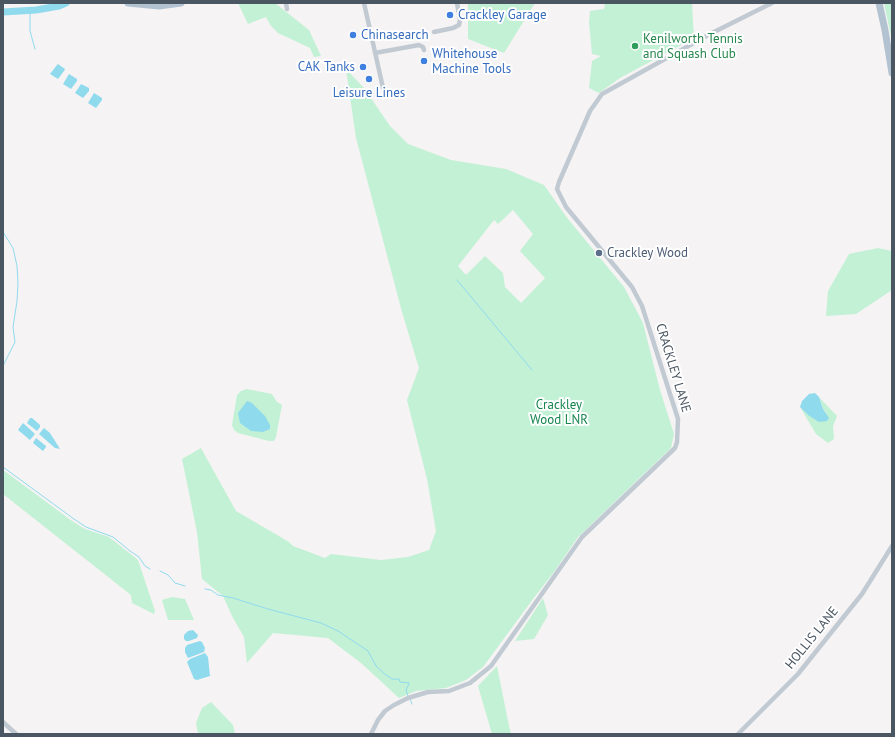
<!DOCTYPE html>
<style>
body{margin:0}
#map{position:relative;width:895px;height:737px;overflow:hidden;background:#f5f3f3;font-family:"PT Sans",sans-serif}
canvas{display:block}
.frame{position:absolute;inset:0;border:4px solid #4a5661;pointer-events:none}
</style>
<div id="map">
<canvas width="895" height="737"></canvas>
<div class="frame"></div>
</div>
<script>
const ctx = document.querySelector('canvas').getContext('2d');
ctx.lineJoin = 'round';
function paint(path, color) {
  ctx.fillStyle = color;
  ctx.fill(path, 'evenodd');
}
function toPath(rows) {
  const path = new Path2D();
  for (const r of rows) {
    path.moveTo(r[0], r[1]);
    for (let i = 2; i < r.length; i += 2) path.lineTo(r[i], r[i + 1]);
  }
  return path;
}
function strokePath(path, color, width, dash) {
  ctx.strokeStyle = color;
  ctx.lineWidth = width;
  ctx.lineCap = dash ? 'butt' : 'round';
  ctx.setLineDash(dash || []);
  ctx.stroke(path);
}
function label(font, color, halo, rows, align = 'center') {
  ctx.font = font + ' "PT Sans",sans-serif';
  ctx.lineWidth = 4;
  ctx.setLineDash([]);
  ctx.textBaseline = 'middle';
  ctx.strokeStyle = halo;
  ctx.fillStyle = color;
  for (const [text, x, y, turn = 0] of rows) {
    ctx.save();
    ctx.translate(x, y);
    ctx.rotate((+turn || 0) * Math.PI / 180);
    ctx.textAlign = isNaN(turn) ? turn : align;
    if (halo) ctx.strokeText(text, 0, 0);
    ctx.fillText(text, 0, 0);
    ctx.restore();
  }
}
paint(toPath([
 [238,3,275,3,309,30,321,56,314,57,310,48,278,33,271,26,266,17,248,24],
 [468,3,535,3,504,53,468,39],
 [605,3,692,3,694,38,620,78,599,93,589,88,592,61,601,56,592,54,589,22,590,11,604,9],
 [884,3,892,3,892,41],
 [346,69,364,88,390,126,408,144,451,160,506,169,544,185,568,219,624,287,643,323,660,390,674,434,671,448,578,537,554,572,533,599,483,667,466,680,446,688,416,691,399,698,361,663,328,638,273,633,247,663,244,637,232,616,223,596,202,579,197,532,182,459,201,448,236,511,289,542,293,546,325,558,331,554,381,560,408,557,429,550,436,531,427,479,407,400,419,368,402,312,356,138],
 [513,210,533,234,520,251,545,278,521,303,505,287,503,273,485,256,466,275,458,266,494,220,498,224],
 [878,248,892,251,892,290,856,314,826,316,828,291,849,254],
 [247,389,272,394,277,402,282,405,276,437,274,441,269,441,238,433,234,430,232,425,237,395,241,391],
 [819,397,837,416,833,426,834,439,828,443,816,434,800,407,808,415,826,413,823,409],
 [3,470,72,521,85,529,109,537,138,560,155,611,154,614,132,603,131,595,3,494],
 [172,597,185,599,194,620,168,620,162,600],
 [543,598,548,615,534,639,515,641],
 [497,666,509,726,511,734,492,734,478,686],
 [211,702,233,725,235,734,198,733,196,723,202,708]
]), '#c3f1d5');
paint(toPath([
 [58,64,65,69,64,71,58,79,50,74,57,65],
 [69,74,77,79,77,81,71,89,63,84],
 [81,84,89,88,89,91,83,98,75,93],
 [94,93,102,98,102,100,96,108,88,103],
 [815,393,819,397,823,409,829,418,827,421,819,422,808,415,800,407,802,401,809,394],
 [247,401,252,403,265,416,270,425,270,429,263,432,251,431,240,423,238,413],
 [30,418,32,418,40,425,40,427,37,431,27,423],
 [23,423,35,434,30,440,18,430],
 [44,428,50,433,60,449,55,448,39,434],
 [36,438,46,446,46,447,43,451,33,443],
 [193,630,198,635,197,638,189,641,186,641,184,639,184,635,188,631],
 [200,641,202,642,205,648,204,652,188,658,185,652,185,648,187,645],
 [205,653,208,657,210,676,197,680,194,679,187,662,190,659]
]), '#90daee');
strokePath(toPath([
 [32,10,30,15,30,31,35,49],
 [3,232,13,248,17,266,18,283,17,301,13,327,15,342,3,366],
 [457,280,532,370],
 [3,467,74,519,86,527,113,537,130,551,139,557,145,566,150,569],
 [160,571,168,575,175,583,185,586],
 [205,589,211,590,218,595,233,598,268,609,321,623,338,631,368,651,376,666,386,675,392,679,399,679,400,682,409,683,409,684,406,690,408,696],
 [410,699,412,704]
]), '#90daee', 1);
strokePath(toPath([
 [3,12,36,10,59,6,66,3]
]), '#90daee', 7);
strokePath(toPath([
 [286,3,287,9],
 [364,3,383,88,386,91,389,92],
 [434,32,453,28,459,25,460,20,457,3],
 [375,53,419,45,423,47,424,50],
 [3,722,16,734],
 [371,734,378,720,385,711,394,705,408,698,428,692,449,691,470,683,491,666,582,537,675,448,677,442,678,419,642,306,632,287,566,207,557,189,559,182,590,111,602,94,710,34,772,3],
 [738,734,798,674,862,594,892,546]
]), '#c1cad2', 4.5);
strokePath(toPath([
 [128,3,159,6,181,3],
 [879,3,885,30,892,73]
]), '#b3c2d1', 7);
for (const [x, y, r, color] of [
 [450,15,4,"#3f7fe0"],
 [353,35,4,"#3f7fe0"],
 [635,46,4,"#2e9e5b"],
 [424,61,4,"#3f7fe0"],
 [363,67,4,"#3f7fe0"],
 [369,79,4,"#3f7fe0"],
 [599,253,4,"#5c6f8a"]
]) {
  const dot = new Path2D();
  dot.arc(x, y, r, 0, 2 * Math.PI);
  ctx.fillStyle = color;
  ctx.fill(dot);
  strokePath(dot, '#fff', 1.5);
}
label('13px', '#366cbe', '#fff', [
 ["Crackley Garage",458,15],
 ["Chinasearch",361,35],
 ["Whitehouse",432,54],
 ["Machine Tools",432,69],
 ["CAK Tanks",355,67,"right"],
 ["Leisure Lines",369,93,"center"]
], 'left');
label('13px', '#27864d', '#fff', [
 ["Kenilworth Tennis",643,39],
 ["and Squash Club",643,54]
], 'left');
label('13px', '#4e5e75', '#fff', [
 ["Crackley Wood",607,253]
], 'left');
label('13px', '#4a5661', '#fff', [
 ["CRACKLEY LANE",673,368,73],
 ["HOLLIS LANE",812,638,-51]
]);
label('13px', '#17864f', '#fff', [
 ["Crackley",559,405],
 ["Wood LNR",559,420]
]);
</script>
